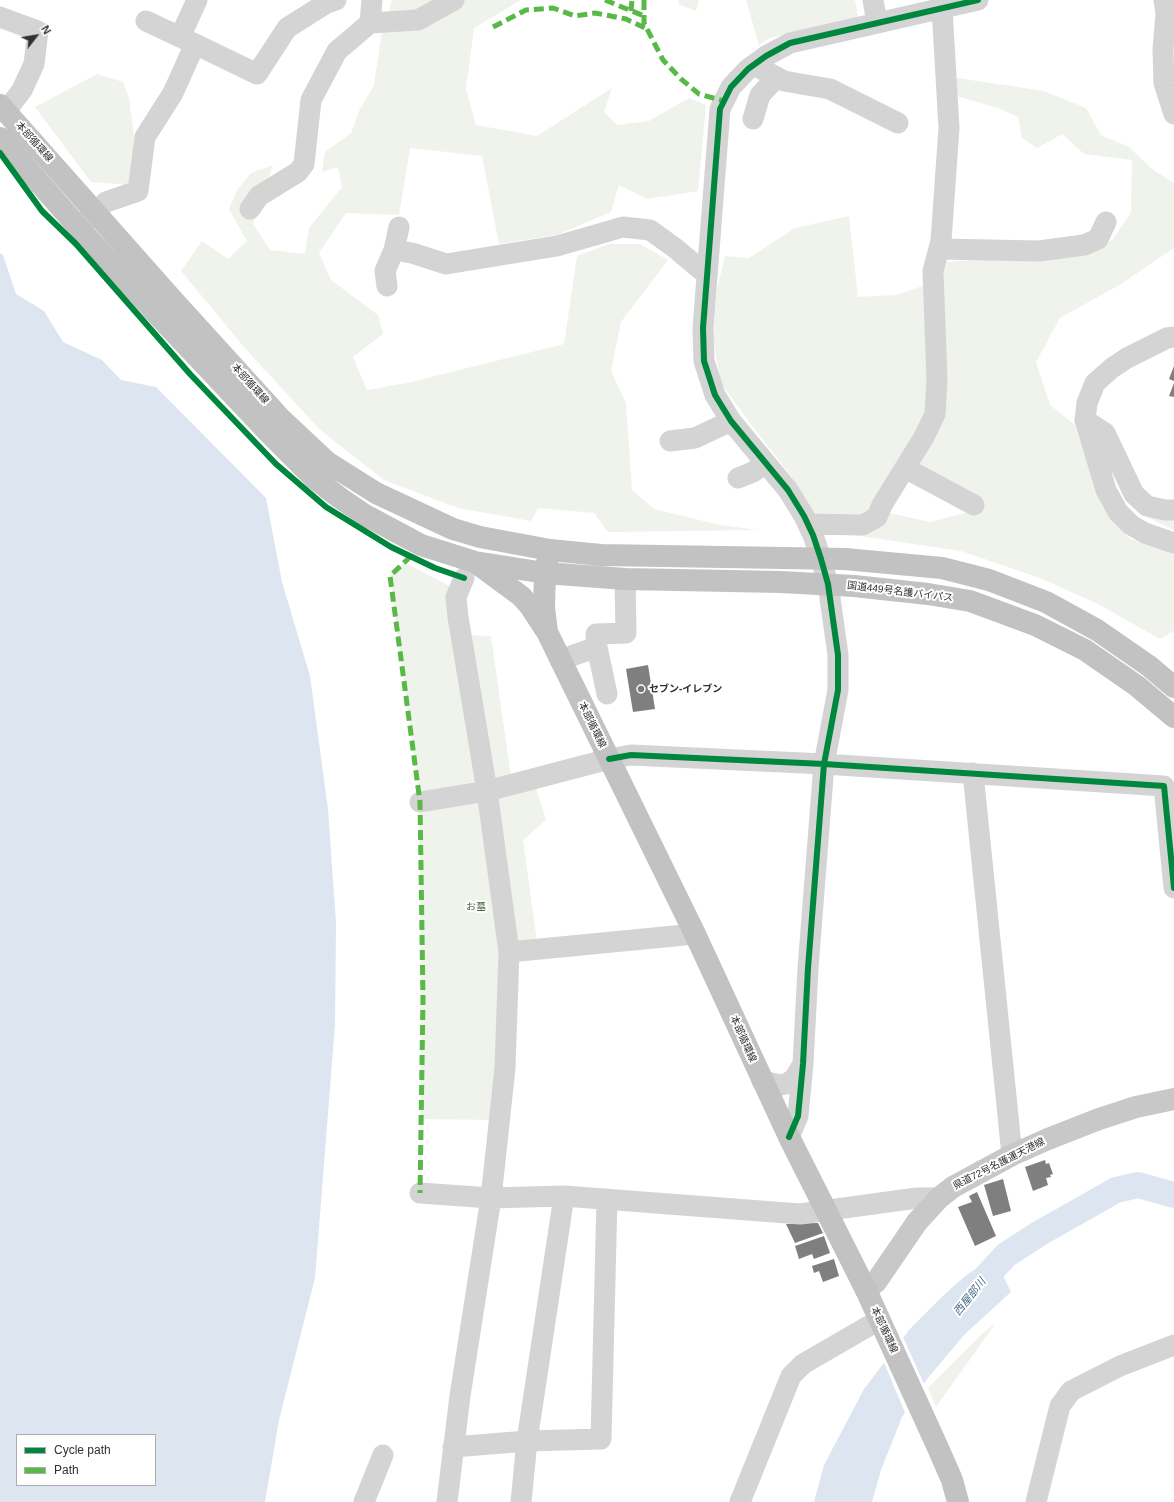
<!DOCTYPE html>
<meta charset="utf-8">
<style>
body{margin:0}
#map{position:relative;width:1174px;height:1502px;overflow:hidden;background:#fff;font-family:Arial,sans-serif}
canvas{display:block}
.legend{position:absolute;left:16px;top:1434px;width:140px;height:52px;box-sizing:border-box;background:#fff;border:1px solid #acacac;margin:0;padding:5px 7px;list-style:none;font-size:12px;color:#303030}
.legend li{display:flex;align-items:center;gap:8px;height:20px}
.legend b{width:20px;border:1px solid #acacac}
.north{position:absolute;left:16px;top:16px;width:40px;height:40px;-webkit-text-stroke:3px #fff;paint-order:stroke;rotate:59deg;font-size:11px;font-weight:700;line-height:16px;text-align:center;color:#303030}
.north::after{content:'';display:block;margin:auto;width:14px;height:18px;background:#303030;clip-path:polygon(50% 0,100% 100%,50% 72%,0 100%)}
</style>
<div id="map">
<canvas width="1174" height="1502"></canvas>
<ul class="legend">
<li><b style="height:5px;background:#00873e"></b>Cycle path</li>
<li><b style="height:5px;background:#58b947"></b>Path</li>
</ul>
<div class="north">N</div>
</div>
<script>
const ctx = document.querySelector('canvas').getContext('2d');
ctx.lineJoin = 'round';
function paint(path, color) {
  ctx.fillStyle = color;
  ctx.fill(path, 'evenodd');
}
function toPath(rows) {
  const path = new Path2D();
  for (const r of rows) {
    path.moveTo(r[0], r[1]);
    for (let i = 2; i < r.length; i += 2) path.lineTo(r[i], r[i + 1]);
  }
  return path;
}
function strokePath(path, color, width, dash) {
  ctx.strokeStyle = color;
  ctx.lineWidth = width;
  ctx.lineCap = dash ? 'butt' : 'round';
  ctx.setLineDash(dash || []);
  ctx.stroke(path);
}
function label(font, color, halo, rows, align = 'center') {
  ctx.font = font + ' Arial,"Noto Sans JP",sans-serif';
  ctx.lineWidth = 4;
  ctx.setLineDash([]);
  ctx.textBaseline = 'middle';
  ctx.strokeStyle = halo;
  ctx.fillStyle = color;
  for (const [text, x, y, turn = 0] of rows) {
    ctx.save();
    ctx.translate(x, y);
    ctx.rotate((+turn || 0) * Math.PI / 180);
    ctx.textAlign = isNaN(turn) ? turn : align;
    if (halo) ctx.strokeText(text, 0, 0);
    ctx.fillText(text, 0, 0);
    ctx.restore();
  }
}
paint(toPath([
 [392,0,521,0,474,28,466,89,476,125,537,136,612,88,604,112,617,125,649,121,689,98,706,105,698,191,647,199,619,185,611,212,557,235,499,244,482,156,410,148,399,215,346,213,319,253,331,280,378,315,383,334,353,357,367,390,407,383,564,344,577,256,609,244,640,244,668,260,621,322,611,371,626,403,632,490,654,509,720,525,758,530,608,532,594,513,538,508,531,521,458,508,384,480,319,429,244,347,181,271,202,241,228,259,247,241,229,209,237,190,251,173,273,165,253,224,270,250,305,254,309,228,342,187,338,167,322,172,325,152,351,133,359,111,374,85,381,37],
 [679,0,699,0,696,11,678,4],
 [746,0,855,0,858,17,770,38,759,45],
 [97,74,123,82,129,98,134,136,131,185,91,182,35,107],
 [951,77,1044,91,1086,108,1101,135,1129,147,1152,169,1174,183,1174,248,1121,284,1060,318,1036,362,1050,405,1075,425,1102,506,1130,539,1174,551,1174,631,1160,639,1098,604,1040,578,961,551,833,532,890,513,930,522,984,508,913,466,941,423,944,262,1018,257,1083,251,1112,240,1131,213,1132,160,1084,154,1062,134,1037,148,1022,138,1018,117,998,108,953,95],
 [849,216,858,297,896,295,925,285,928,417,866,515,814,514,791,476,750,423,721,383,713,340,717,289,725,256,749,258,795,228],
 [1147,517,1174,518,1174,530],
 [404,562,459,591,461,635,491,636,512,784,533,779,546,820,523,840,538,949,509,952,494,1120,421,1119,420,802,390,576],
 [996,1323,936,1407,928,1388,984,1332]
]), '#eff3ec');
paint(toPath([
 [0,253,3,255,16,294,44,311,63,342,102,360,121,380,156,387,266,498,282,582,310,676,328,809,336,923,335,1025,315,1278,279,1420,265,1502,0,1502],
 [17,1435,155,1435,155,1485,17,1485],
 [994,1257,1011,1292,965,1334,927,1379,902,1417,881,1470,872,1502,814,1502,824,1465,864,1389,880,1368,909,1330,946,1293,965,1276]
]), '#dde6f0');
paint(toPath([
 [902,1335,925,1386,906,1415,883,1360]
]), '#fff');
strokePath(toPath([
 [973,1291,1006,1255,1040,1233,1116,1190,1138,1185,1174,1195]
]), '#dde6f0', 26);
paint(toPath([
 [1174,366,1174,381,1169,379],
 [1174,383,1174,397,1169,396],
 [648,665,655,709,633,712,626,669],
 [1045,1160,1046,1164,1049,1163,1053,1174,1050,1175,1051,1177,1046,1178,1048,1185,1033,1191,1025,1167],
 [1003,1179,1011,1211,993,1216,984,1185],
 [977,1192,996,1236,975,1246,958,1207,972,1202,969,1196],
 [818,1223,823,1233,795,1243,786,1224],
 [824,1236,830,1253,814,1259,812,1254,799,1259,795,1246],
 [834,1259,839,1276,823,1282,819,1271,814,1273,812,1266]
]), '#7f7f7f');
strokePath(toPath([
 [372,0,370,23,418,20,454,0],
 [873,0,877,23],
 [1164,0,1166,14,1163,49,1164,83,1174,114],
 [0,17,38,31,34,64,22,90,6,111],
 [146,21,195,44],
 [180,37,197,0],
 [754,65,784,81,830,89,898,123],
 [753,119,760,95,777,77],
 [250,209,259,196,298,172,304,164,311,100,337,51,370,23],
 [82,225,106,202,138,191,145,137,173,93,195,44,257,74,287,28,325,4,336,0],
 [939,249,1039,251,1084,245,1098,239,1106,222],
 [394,250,399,227],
 [387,286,385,271,394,250,412,253,446,264,557,246,623,227,650,230,675,248,707,275],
 [1174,337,1167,338,1127,358,1112,368,1095,383,1087,403,1085,420,1106,490,1118,512,1131,525,1145,533,1174,543],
 [1085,420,1105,433,1134,494,1147,506,1165,510,1174,510],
 [670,441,695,438,731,421],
 [905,468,974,505],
 [738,478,753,472,765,463],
 [808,524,863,525,877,517,882,505,924,437,935,414,937,380,933,271,941,241,949,128,942,8],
 [597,647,607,694],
 [560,660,597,647,596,634,626,633,625,579],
 [973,773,1012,1155],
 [420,802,487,791,609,759,631,755,824,764,1164,786,1174,888],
 [509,952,695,934],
 [762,1081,781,1085,786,1084,794,1079,803,1064],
 [789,1137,798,1116,803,1064,808,968,824,764,838,690,838,655,828,584,821,559,813,535,804,516,788,490,731,421,715,395,704,361,703,328,720,109,731,87,748,69,766,56,790,43,978,0],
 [420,1193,491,1198,564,1196,800,1214,917,1198,939,1198],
 [453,1447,527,1441,601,1439,607,1199],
 [364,1502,383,1455],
 [447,1502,460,1396,491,1198,505,1068,509,952,487,791,458,617,456,597,464,578],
 [521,1502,527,1441,564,1196],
 [740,1502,791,1376,803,1364,879,1320],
 [1036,1502,1060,1406,1071,1391,1120,1366,1174,1345]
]), '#d4d4d4', 21);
strokePath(toPath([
 [866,1290,876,1282,917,1222,939,1198,953,1187,1012,1155,1048,1139,1099,1119,1136,1107,1174,1099]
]), '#c8c8c8', 22);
strokePath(toPath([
 [0,105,172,299,280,418,327,462,376,493,453,529,480,537,550,550,601,555,845,559,942,568,989,580,1046,602,1097,630,1149,666,1174,687],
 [0,138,79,228,155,312,268,432,314,478,340,498,365,515,421,545,475,562,545,573,625,579,781,582,854,586,928,594,970,601,1035,625,1085,650,1137,686,1174,717],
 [548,558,545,573,544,608,547,632,695,934,789,1137,866,1290,938,1448,952,1480,958,1502],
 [479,565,521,596,530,606,545,629]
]), '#c2c2c2', 22);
strokePath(toPath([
 [605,0,644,16],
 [644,0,644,23,663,60,681,79,699,94,724,101],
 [631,11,632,0],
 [493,27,526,10,553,8,575,16,595,13,626,19,647,29],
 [411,556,390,576,420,802,423,999,420,1193]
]), '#58b947', 5, [10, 5]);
strokePath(toPath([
 [0,153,42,211,76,244,190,374,276,464,326,507,391,547,435,568,464,578],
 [609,759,631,755,824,764,1164,786,1174,888],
 [789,1137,798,1116,803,1064,808,968,824,764,838,690,838,655,828,584,821,559,813,535,804,516,788,490,731,421,715,395,704,361,703,328,720,109,731,87,748,69,766,56,790,43,978,0]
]), '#00873e', 6);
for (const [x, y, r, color] of [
 [641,689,4,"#787878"]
]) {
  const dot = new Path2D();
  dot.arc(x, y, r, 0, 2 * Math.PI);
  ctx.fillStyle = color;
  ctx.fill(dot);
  strokePath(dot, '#fff', 1.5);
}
label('10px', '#303030', '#fff', [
 ["本部循環線",34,142,48],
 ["本部循環線",250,384,48],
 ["国道449号名護バイパス",900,592,7],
 ["本部循環線",592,725,64],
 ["本部循環線",743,1039,66],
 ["県道72号名護運天港線",999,1164,-27],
 ["本部循環線",884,1330,65]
]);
label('bold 10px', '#303030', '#fff', [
 ["セブン-イレブン",649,689]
], 'left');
label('10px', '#506842', '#fff', [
 ["お墓",476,907]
]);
label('italic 11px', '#466a8b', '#fff', [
 ["西屋部川",970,1297,-52]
]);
</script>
